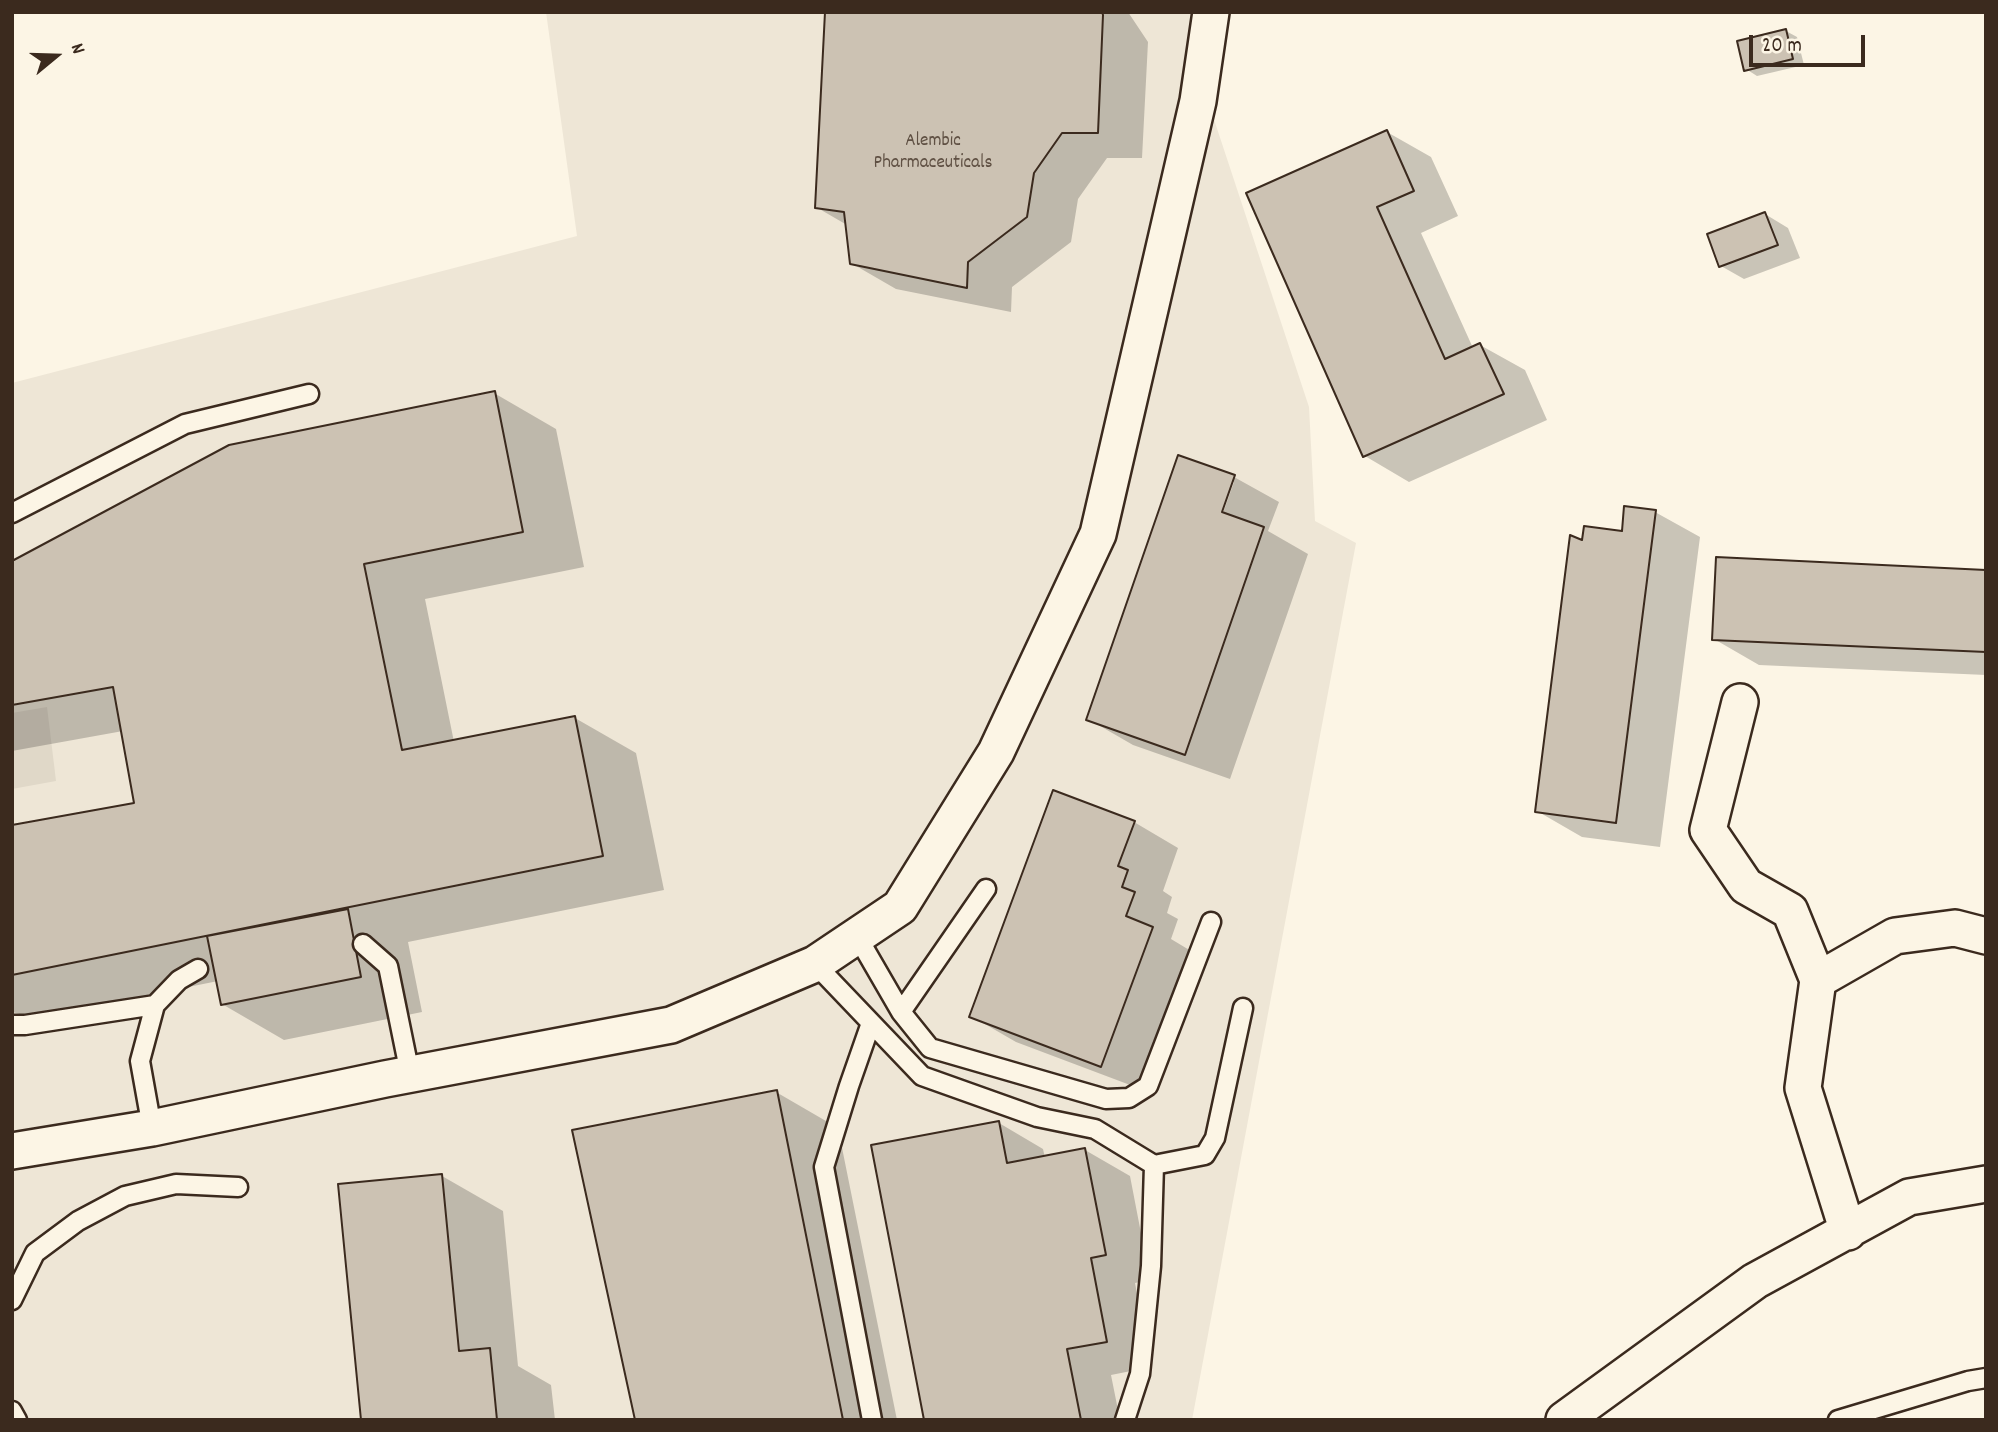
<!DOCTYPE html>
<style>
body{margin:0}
#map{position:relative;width:1998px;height:1432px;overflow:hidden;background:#fcf5e5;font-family:Dekko,sans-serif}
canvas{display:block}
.frame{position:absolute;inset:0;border:14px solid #3b2a1e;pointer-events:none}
.north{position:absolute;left:21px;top:21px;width:70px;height:70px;-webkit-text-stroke:5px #fcf5e5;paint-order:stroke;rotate:71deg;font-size:19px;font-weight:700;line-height:28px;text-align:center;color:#3b2a1e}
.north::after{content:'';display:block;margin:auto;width:24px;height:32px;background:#3b2a1e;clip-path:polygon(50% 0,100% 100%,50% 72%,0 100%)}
.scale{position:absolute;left:1749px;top:35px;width:116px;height:32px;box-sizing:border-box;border:4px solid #3b2a1e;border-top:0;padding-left:9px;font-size:21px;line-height:24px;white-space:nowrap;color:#3b2a1e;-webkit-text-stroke:5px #fcf5e5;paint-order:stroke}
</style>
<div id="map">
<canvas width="1998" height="1432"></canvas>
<div class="frame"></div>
<div class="north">N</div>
<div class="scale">20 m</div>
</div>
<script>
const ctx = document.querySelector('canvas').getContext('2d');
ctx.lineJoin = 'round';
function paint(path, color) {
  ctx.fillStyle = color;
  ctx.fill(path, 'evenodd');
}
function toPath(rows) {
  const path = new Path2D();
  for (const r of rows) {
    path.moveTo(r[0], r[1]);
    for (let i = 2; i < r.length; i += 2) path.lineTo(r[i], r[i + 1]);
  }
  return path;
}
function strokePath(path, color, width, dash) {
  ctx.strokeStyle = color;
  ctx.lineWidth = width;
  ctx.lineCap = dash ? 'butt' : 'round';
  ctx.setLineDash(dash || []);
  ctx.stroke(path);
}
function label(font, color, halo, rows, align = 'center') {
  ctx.font = font + ' Dekko,sans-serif';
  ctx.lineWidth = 7;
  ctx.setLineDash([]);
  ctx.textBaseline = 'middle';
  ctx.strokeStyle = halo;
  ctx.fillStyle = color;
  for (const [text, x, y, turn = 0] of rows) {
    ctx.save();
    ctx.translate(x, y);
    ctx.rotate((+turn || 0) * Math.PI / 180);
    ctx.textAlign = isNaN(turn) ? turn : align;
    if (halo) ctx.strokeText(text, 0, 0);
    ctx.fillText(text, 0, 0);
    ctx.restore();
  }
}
paint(toPath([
 [546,12,1210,12,1199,74,1309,407,1315,521,1356,543,1192,1420,12,1420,12,383,577,236]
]), '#eee6d6');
paint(toPath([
 [47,707,56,781,12,789,12,713]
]), '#e0d8c8');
paint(toPath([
 [827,12,1128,12,1148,42,1142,158,1107,158,1078,199,1071,242,1012,287,1011,312,896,289,851,263,847,225,816,207],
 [1786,31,1797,37,1804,65,1757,76,1746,69],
 [1387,132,1431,157,1458,216,1421,233,1473,348,1480,345,1525,370,1547,420,1409,482,1365,456,1248,194],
 [1765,214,1788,228,1800,258,1744,279,1721,266],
 [494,393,556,429,584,567,425,599,454,742,575,718,636,753,664,890,408,942,422,1012,284,1040,222,1004,218,981,35,1018,12,1012,12,827,136,804,123,731,12,751,12,563],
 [1179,457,1234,477,1279,502,1268,531,1308,554,1230,779,1133,745,1088,719],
 [1230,482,1234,482,1220,521,1217,520],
 [1655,512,1700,537,1660,847,1582,837,1537,811,1583,542,1623,533],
 [1986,571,1986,675,1759,665,1714,639],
 [1134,822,1178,848,1163,891,1172,897,1167,913,1178,919,1171,939,1196,954,1146,1091,1016,1042,971,1016],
 [776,1092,838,1128,897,1420,637,1420],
 [999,1123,1043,1149,1045,1158,1085,1150,1130,1176,1150,1280,1135,1283,1151,1367,1111,1375,1120,1420,926,1420],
 [442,1176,503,1211,518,1366,551,1385,555,1420,363,1420]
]), '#0003');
const building = toPath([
 [825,12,1102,12,1103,15,1098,133,1062,133,1034,173,1027,217,968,262,967,288,850,264,844,212,815,208,825,12],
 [1786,29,1793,59,1744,71,1737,41,1786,29],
 [1387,130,1414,191,1377,207,1445,359,1480,343,1504,394,1363,457,1246,193,1387,130],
 [1765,212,1778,245,1719,267,1707,234,1765,212],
 [495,391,523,532,364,564,402,750,575,716,603,856,12,975,12,825,134,803,113,687,12,705,12,561,229,445,495,391],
 [1178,455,1235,475,1222,512,1264,527,1185,755,1086,720,1178,455],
 [1624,506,1656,510,1616,823,1535,812,1570,535,1582,540,1584,526,1622,531,1624,506],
 [1716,557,1986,570,1986,652,1712,640,1716,557],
 [1053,790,1135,821,1118,866,1128,870,1122,887,1135,892,1126,916,1153,927,1101,1067,969,1017,1053,790],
 [348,909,361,977,221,1005,207,936,348,909],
 [777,1090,843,1420,635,1420,572,1130,777,1090],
 [999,1121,1007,1163,1085,1148,1106,1255,1091,1258,1107,1342,1067,1349,1081,1420,924,1420,871,1145,999,1121],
 [442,1174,459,1351,490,1348,497,1420,361,1420,338,1184,442,1174]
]);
paint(building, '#ccc2b3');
strokePath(building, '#3b2a1e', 2);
const lane = toPath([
 [12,513,185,424,309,394],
 [857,936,901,1012,930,1048,1106,1099,1129,1098,1148,1086,1211,922],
 [363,944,388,966,410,1074],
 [815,964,922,1076,1037,1117,1095,1129,1154,1165,1151,1266,1140,1374,1125,1420],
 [901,1012,986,889],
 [871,1023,849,1086,824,1167,872,1420],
 [12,1025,25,1025,155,1005],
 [152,1128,140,1061,155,1005,179,980,198,969],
 [1154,1165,1205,1155,1215,1138,1243,1008],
 [12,1300,35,1253,78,1221,125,1196,176,1184,238,1187],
 [12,1411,17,1420],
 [1838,1420,1968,1381,1986,1378]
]);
const street = toPath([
 [1740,702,1708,830,1746,886,1790,911,1818,980],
 [12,1151,152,1128,385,1079,671,1025,815,964,900,907,996,752,1098,534,1198,101,1211,12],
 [1848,1232,1803,1088,1818,980,1895,936,1955,928,1986,936],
 [1564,1420,1755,1281,1909,1197,1986,1184]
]);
strokePath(lane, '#3b2a1e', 23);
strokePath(street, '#3b2a1e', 40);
strokePath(lane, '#fcf5e5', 18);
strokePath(street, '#fcf5e5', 35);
label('19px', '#5f5043', null, [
 ["Alembic",933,142],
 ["Pharmaceuticals",933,164]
]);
</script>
